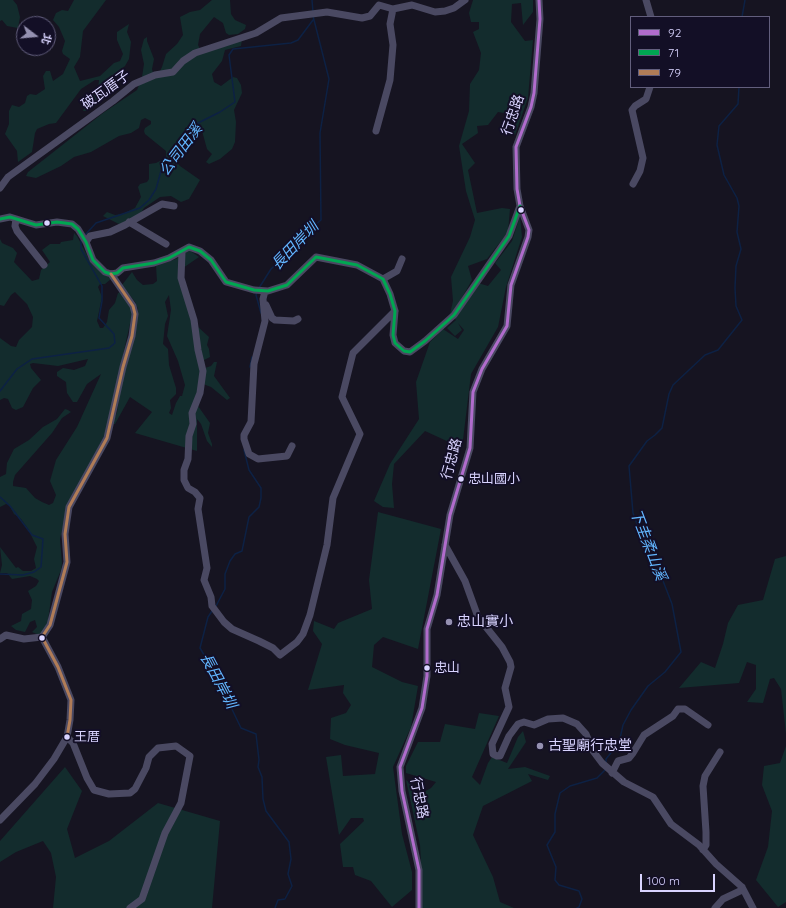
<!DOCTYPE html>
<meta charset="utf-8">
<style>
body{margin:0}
#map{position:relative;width:786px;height:908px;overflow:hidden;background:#161421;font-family:Quicksand,"Noto Sans TC",sans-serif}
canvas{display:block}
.legend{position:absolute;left:630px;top:16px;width:140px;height:72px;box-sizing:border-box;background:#130f26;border:1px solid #625e7d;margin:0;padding:5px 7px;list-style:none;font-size:12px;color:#d9d4ff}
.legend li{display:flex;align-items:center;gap:8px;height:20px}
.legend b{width:20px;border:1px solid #625e7d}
.north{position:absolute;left:16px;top:16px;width:40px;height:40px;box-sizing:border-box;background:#130f26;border:1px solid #625e7d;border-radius:50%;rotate:106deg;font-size:11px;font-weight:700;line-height:16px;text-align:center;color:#d9d4ff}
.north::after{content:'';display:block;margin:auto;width:14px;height:18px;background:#9591b1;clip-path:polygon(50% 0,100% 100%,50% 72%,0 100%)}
.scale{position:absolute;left:640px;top:874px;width:75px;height:18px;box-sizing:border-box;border:2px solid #d9d4ff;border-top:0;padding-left:5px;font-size:12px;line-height:14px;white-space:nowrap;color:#d9d4ff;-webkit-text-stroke:3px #130f26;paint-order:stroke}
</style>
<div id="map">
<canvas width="786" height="908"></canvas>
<ul class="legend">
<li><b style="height:5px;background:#b06ccc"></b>92</li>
<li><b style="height:5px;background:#00a651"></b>71</li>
<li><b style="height:5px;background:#b07c57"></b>79</li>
</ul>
<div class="north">北</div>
<div class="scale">100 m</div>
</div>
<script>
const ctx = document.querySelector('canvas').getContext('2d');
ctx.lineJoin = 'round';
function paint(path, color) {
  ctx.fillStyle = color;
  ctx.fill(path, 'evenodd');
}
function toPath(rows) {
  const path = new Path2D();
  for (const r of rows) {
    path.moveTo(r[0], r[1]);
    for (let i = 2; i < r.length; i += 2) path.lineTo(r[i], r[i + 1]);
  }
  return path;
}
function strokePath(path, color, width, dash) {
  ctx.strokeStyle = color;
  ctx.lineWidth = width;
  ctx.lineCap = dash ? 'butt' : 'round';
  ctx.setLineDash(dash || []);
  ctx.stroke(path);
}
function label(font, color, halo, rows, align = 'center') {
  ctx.font = font + ' Quicksand,"Noto Sans TC",sans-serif';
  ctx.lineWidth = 4;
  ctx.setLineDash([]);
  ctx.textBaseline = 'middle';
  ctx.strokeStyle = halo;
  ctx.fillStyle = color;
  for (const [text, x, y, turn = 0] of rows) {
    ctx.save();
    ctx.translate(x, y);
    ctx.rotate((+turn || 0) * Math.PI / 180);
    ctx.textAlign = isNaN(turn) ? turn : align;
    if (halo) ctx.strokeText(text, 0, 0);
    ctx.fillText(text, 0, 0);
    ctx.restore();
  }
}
paint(toPath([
 [0,0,13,0,17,5,20,17,18,28,7,26,2,20,0,21],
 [74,0,106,0,83,31,80,57,74,67,80,81,100,76,114,63,120,61,123,54,117,40,117,32,129,24,127,32,131,42,129,59,125,66,105,82,102,89,103,96,99,103,87,111,83,111,88,99,98,89,99,80,95,80,81,89,56,123,49,124,37,129,35,133,32,152,18,162,17,151,5,134,9,124,9,111,12,105,19,107,25,103,27,96,30,94,36,95,45,89,43,76,46,71,50,71,53,81,63,74,70,59,63,54,62,51,65,41,59,27,53,20,56,13,62,10,68,11],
 [212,0,230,0,231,14,235,20,246,25,245,29,238,34,229,35,226,33,223,23,214,17,200,34,198,45,200,49,242,39,241,46,225,50,222,61,212,74,214,82,221,86,233,77,237,78,241,85,242,93,234,110,236,122,235,142,232,149,220,159,209,164,206,162,212,154,207,149,202,131,198,129,191,134,189,141,178,160,177,163,180,166,200,180,189,199,181,202,171,196,160,197,144,208,138,218,119,224,103,216,107,212,115,215,122,214,135,208,141,197,138,187,140,184,147,182,149,179,149,164,156,163,166,158,166,151,145,134,144,131,145,128,151,124,151,121,145,118,141,120,139,128,131,133,119,136,91,152,74,157,61,166,36,178,26,176,28,172,103,113,137,90,142,77,144,64,141,50,144,39,147,37,147,41,154,59,152,69,153,73,159,73,162,67,166,54,177,44,183,35,180,17,190,12,200,10],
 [473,0,533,0,533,12,523,25,521,3,512,4,511,22,525,41,533,40,528,98,515,135,513,133,516,115,498,112,488,125,477,126,478,133,462,144,475,163,468,170,477,213,502,208,510,209,508,232,487,259,468,266,472,280,456,308,450,314,453,301,451,277,470,237,475,220,466,191,459,146,469,111,470,84,479,70,481,53,473,32,479,29,479,22,471,22,469,13],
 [520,216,522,237,506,287,498,327,471,374,462,448,425,431,394,464,392,484,394,508,383,507,374,501,390,464,419,419,416,382,430,342,443,329,458,339,464,330,458,323,462,330,455,336,447,328,456,320,454,318,478,283,488,286,501,270,495,263,512,241],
 [74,233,77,236,91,263,111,279,105,284,100,284,98,287,102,297,97,321,100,328,103,328,107,322,109,310,115,303,118,293,121,292,133,310,106,432,68,507,60,539,62,563,61,570,52,592,47,627,39,635,32,632,37,627,35,620,30,622,25,632,16,630,11,626,21,621,22,614,31,609,32,600,28,591,36,586,39,581,37,579,30,576,12,579,7,573,0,573,2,565,0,547,16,568,18,567,23,571,31,571,36,568,34,559,37,547,28,529,21,519,14,514,9,505,6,504,0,507,0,477,6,474,7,463,14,449,29,440,43,427,57,419,65,409,68,410,71,412,62,418,52,433,15,475,13,482,13,486,26,488,35,498,42,502,49,505,53,503,56,495,50,481,56,460,77,427,101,374,87,384,77,402,73,402,67,393,66,382,57,376,57,372,63,368,74,370,85,366,88,359,58,366,33,363,30,364,31,368,41,380,33,388,23,407,16,410,12,408,8,399,4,398,0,400,0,338,11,346,16,347,19,340,32,327,33,317,27,304,15,292,11,295,4,306,0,305,0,239,2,243,13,248,17,253,14,262,32,281,39,279,41,270,50,262,42,250,50,244,60,244,61,242,73,240],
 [189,250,199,257,183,268,183,275,197,326,209,337,207,345,209,349,210,357,204,360,205,368,211,366,214,362,217,362,214,376,230,398,227,400,211,387,203,384,198,406,210,423,208,433,212,444,212,447,207,441,201,424,197,419,197,451,135,433,152,412,130,397,115,424,112,424,117,412,123,374,135,330,138,309,135,302,122,285,132,272,137,280,143,285,153,284,157,281,156,266,176,259],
 [169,295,171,310,167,336,178,361,185,385,182,396,180,396,176,403,172,415,169,413,171,408,170,400,176,394,176,388,169,365,168,349,163,344,165,324,168,316,165,302],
 [378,512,441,529,418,649,383,637,374,645,372,667,402,682,418,686,411,727,393,767,402,834,412,872,412,890,392,907,371,881,355,875,353,867,343,867,340,844,364,821,363,818,351,818,339,835,326,757,341,755,343,776,375,774,379,753,345,745,330,739,331,718,346,713,351,705,343,693,344,685,308,690,322,644,313,631,314,621,334,629,338,623,372,609,369,580],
 [786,556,786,734,781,689,774,678,770,679,763,703,747,702,756,689,756,665,747,662,739,683,679,688,701,662,715,668,723,644,728,623,738,605,763,600,775,559],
 [479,713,499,716,472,777,480,785,488,763,492,757,507,763,518,737,523,731,526,742,508,769,525,767,550,776,548,780,528,774,532,781,483,806,473,835,493,877,500,902,514,908,419,908,422,881,420,845,406,780,414,786,417,796,431,788,436,782,406,773,406,766,418,742,440,742,445,724,475,729],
 [786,746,786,902,778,907,756,880,768,847,772,811,762,785,764,766,780,763],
 [65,767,82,791,67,829,75,858,109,841,158,803,220,821,212,908,53,908,56,877,51,853,43,841,16,852,0,862,0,841]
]), '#132c2d');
strokePath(toPath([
 [312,0,313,12],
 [742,17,745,0],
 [85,235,96,223,140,208,149,200,156,189,161,171,198,123,220,112,235,102,229,55,233,49,291,43,298,40,313,20],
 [259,288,271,269,300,242,307,232,321,220,320,133,329,79,313,16],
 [257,292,256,295,261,313],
 [250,367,252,357],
 [0,391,17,369,32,359,109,348,115,343,114,334,99,318,102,301,102,286,81,249,81,240],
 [0,497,10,506,32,535,43,539,41,567,34,572,23,575,0,574],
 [216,606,225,589,225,574,230,561,235,554,242,551,249,517,259,507,261,498,261,488,249,470,244,450],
 [212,611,208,617,200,648,224,689,228,701,241,728,256,734,259,760,258,767,262,777,263,799,266,811,289,842,291,859,288,874,292,886,285,899,278,900,275,908],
 [606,762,606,759,619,743,623,725,631,710,648,686,665,672,681,652,672,604,651,550,638,527,633,513,629,466,647,441,655,435,662,428,669,394,673,385,705,355,718,350,742,320,736,306,735,288,736,266,741,249,737,232,739,206,737,198,724,175,717,145,719,126,738,104,739,87],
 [577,908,579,907,582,899,579,891,559,885,555,880,556,867,547,845,555,832,555,814,560,793,570,786,597,778,605,770]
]), '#0d2144', 1.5);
strokePath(toPath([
 [646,0,651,17],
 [376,131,390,80,393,45,390,24,393,9],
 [633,184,640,171,643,158,632,110,635,106,646,99,650,87],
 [0,188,8,177,113,101,134,84,155,75,173,72,183,61,195,53,256,33,281,18,327,12,362,18,370,16,379,5,393,9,412,5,435,12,445,11,454,8,465,0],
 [0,219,10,217,36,225,57,222,72,224,78,229,86,242,93,260,105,272,111,274,117,273,123,268,154,263,169,258,189,247,200,251,211,260,226,282,254,290,268,291,287,285,316,257,357,265,383,279,390,294,395,311,393,335,395,343,404,351,410,352,425,341,454,315,509,236,520,206],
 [16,219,15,226,17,231,44,265],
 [129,222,166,244],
 [86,242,90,236,110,232,125,225,162,204,174,206],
 [182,252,181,278,194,320,198,350,203,371,200,393,192,413,193,424,189,436,188,459,184,470,184,480,188,488,195,492,200,498,198,509,207,568,204,580,211,597,212,606,224,622,232,629,259,641,273,648,280,655,297,642,303,634,310,615,327,545,333,498,360,434,342,397,353,353,395,311],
 [383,279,397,271,402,259],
 [265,291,263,299,265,321,254,364,251,422,244,435,244,439,249,454,258,459,287,456,292,446],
 [266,305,272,318,275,320,294,321,298,319],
 [445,545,465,581,478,617,502,647,510,662,511,667,505,688,509,707,492,744,493,754,497,756,500,756,509,736,518,724,524,722,534,725,548,719,563,718,577,724,586,734,593,751,602,763,624,782,653,797,671,824,699,845,716,864,742,887,753,908],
 [0,639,6,635,24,639,42,637],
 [67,737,70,720,71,700,58,667,42,637,50,625,67,562,65,534,69,507,107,438,123,367,132,336,135,314,133,306,111,274],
 [612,773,618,761,629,758,633,753,644,735,673,716,678,709,685,709,708,725],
 [0,820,35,784,54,759,67,737,73,743,87,778,94,790,109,794,130,793,135,789,146,768,149,757,158,748,176,746,190,756,181,803,165,833,142,899,130,908],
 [703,850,706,845,706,832,703,786,705,776,720,752],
 [419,908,419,870,402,791,400,767,422,708,427,676,427,629,437,595,450,515,470,448,473,392,482,369,507,326,511,285,528,237,529,230,520,206,517,189,516,147,531,107,534,93,540,19,539,0],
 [715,908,723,899,740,891,742,887]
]), '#4a4962', 7);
strokePath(toPath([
 [419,908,419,870,402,791,400,767,422,708,427,676,427,629,437,595,450,515,470,448,473,392,482,369,507,326,511,285,528,237,529,230,520,206,517,189,516,147,531,107,534,93,540,19,539,0]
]), '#b06ccc', 3);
strokePath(toPath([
 [0,219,10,217,36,225,57,222,72,224,78,229,86,242,93,260,105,272,111,274,117,273,123,268,154,263,169,258,189,247,200,251,211,260,226,282,254,290,268,291,287,285,316,257,357,265,383,279,390,294,395,311,393,335,395,343,404,351,410,352,425,341,454,315,509,236,520,206]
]), '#00a651', 3);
strokePath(toPath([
 [67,737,70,720,71,700,58,667,42,637,50,625,67,562,65,534,69,507,107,438,123,367,132,336,135,314,133,306,111,274]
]), '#b07c57', 3);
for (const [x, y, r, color] of [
 [521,210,3.5,"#d9d4ff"],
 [47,223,3.5,"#d9d4ff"],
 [461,479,3.5,"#d9d4ff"],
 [449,622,4,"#9591b1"],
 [42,638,3.5,"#d9d4ff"],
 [427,668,3.5,"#d9d4ff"],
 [67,737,3.5,"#d9d4ff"],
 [540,746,4,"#9591b1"]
]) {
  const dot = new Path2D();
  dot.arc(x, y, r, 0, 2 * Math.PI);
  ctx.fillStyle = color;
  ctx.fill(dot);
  strokePath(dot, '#130f26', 1.5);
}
label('13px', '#d9d4ff', '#130f26', [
 ["忠山國小",468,479],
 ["忠山",434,668],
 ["王厝",74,737]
], 'left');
label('14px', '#d9d4ff', '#130f26', [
 ["破瓦厝子",106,90,-36],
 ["行忠路",513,115,-71],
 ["行忠路",452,459,-75],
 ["行忠路",419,798,79]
]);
label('14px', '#d9d4ff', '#130f26', [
 ["忠山實小",457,622],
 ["古聖廟行忠堂",548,746]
], 'left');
label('italic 15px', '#62b6ff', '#130f26', [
 ["公司田溪",181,150,-53],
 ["長田岸圳",295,246,-46],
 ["下圭柔山溪",648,545,69],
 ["長田岸圳",218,681,62]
]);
</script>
